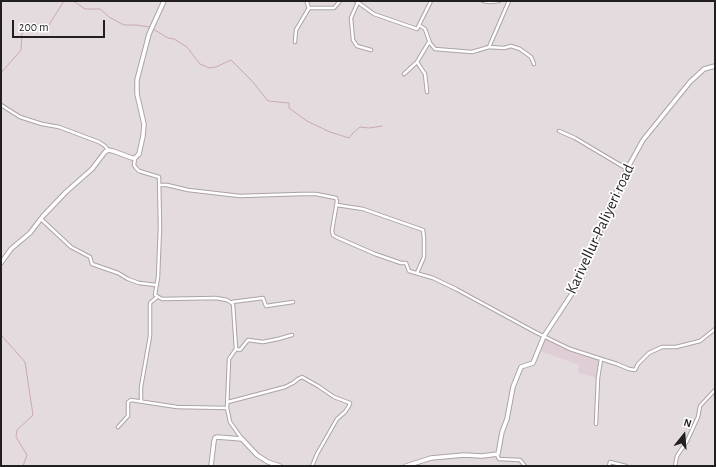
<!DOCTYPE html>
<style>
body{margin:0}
#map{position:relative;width:716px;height:467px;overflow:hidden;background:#e4dbdf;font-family:"Alegreya Sans",sans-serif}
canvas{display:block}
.frame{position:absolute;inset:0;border:2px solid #221f21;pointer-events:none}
.north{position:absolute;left:664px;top:415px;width:40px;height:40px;-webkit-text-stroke:3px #fff;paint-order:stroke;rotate:17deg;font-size:11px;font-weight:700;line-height:16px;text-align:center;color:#221f21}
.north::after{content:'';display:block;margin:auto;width:14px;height:18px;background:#221f21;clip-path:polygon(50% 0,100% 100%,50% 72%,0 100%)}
.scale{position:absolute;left:12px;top:20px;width:93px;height:18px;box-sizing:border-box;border:2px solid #221f21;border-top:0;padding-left:5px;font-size:12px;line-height:14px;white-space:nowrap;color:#221f21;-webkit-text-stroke:3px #fff;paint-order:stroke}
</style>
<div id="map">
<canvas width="716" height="467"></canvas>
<div class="frame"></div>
<div class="north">N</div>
<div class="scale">200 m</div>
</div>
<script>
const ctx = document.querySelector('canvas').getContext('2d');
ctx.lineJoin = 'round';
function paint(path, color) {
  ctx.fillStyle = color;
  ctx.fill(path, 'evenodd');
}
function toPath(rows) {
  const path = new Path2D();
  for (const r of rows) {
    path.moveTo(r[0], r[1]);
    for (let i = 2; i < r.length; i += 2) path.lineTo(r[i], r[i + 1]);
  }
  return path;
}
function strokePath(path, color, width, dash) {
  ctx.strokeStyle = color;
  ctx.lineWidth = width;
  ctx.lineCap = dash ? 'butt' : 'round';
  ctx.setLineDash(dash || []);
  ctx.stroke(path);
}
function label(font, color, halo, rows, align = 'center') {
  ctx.font = font + ' "Alegreya Sans",sans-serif';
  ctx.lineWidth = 3.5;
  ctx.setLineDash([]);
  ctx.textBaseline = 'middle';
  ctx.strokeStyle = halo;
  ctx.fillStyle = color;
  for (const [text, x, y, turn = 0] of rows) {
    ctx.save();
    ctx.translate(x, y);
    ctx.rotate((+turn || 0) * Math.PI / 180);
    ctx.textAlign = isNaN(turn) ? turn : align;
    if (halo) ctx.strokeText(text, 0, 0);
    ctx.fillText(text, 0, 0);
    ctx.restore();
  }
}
paint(toPath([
 [544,338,549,339,569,350,600,360,597,378,578,373,579,365,540,351]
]), '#dfced6');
strokePath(toPath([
 [70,1,75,2,85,9,100,9,109,17,124,25,136,25,150,27],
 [153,29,168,38,174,39,187,47,200,64,209,68,216,67,231,60,252,81,268,101,289,103,289,108,307,121,330,132,349,138,353,133,360,127,369,128,382,126],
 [1,73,21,50,22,33,38,24,49,25,64,1],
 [1,335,25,362,33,415,17,430,16,437,27,455,23,466]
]), '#caa7b8', 1);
const street = toPath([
 [356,1,374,14,417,29,431,1],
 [483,1,490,2,499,1],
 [358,2,351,18,353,40,357,46,371,50],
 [309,8,334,8,340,1],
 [419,25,425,29,430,43,435,49,472,52,489,47,504,48,511,46,520,49,531,57,534,64],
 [295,42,296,30,309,8,307,3,308,1],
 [489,47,509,1],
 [417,62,425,74,427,92],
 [404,74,417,62,429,42],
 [1,105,20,117,42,124,59,127,99,142,105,146,108,150],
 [559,131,575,138,627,169],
 [135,158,134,165,136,168,139,171,159,177,160,227,158,277,155,295,162,299,216,298,227,300,233,304,236,349,229,359,227,408,230,422,242,439],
 [159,185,167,185,188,190,240,196,301,194,316,194,336,198,337,201,332,231,333,235,336,237,375,254,401,263,406,263,409,271,433,278,456,289,535,332,570,349,617,364,629,369,635,370,638,364,649,353,662,347,676,347,700,341,715,329],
 [337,205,363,209,423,230,424,238,424,257,417,273],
 [41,219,71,247,90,257,92,264,118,273,128,279,139,283,156,285],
 [232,302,263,298,266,306,293,302],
 [236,349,240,350,248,340,263,342,278,339,292,335],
 [141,401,141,387,150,336,150,303,157,297],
 [228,402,285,387,293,383,298,379,302,377,318,386,334,397,350,403,349,406,345,412,337,419,317,454,312,466],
 [596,424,598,378,601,359],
 [118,427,128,416,128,402,131,400,177,407,227,408],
 [497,455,499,459,520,460,525,466],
 [609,466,610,462,626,466],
 [675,466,677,456,687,441,698,417,700,406,715,390]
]);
const secondary = toPath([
 [1,263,11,249,30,233,43,216,66,192,92,169,105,152,108,150,113,151,132,158,135,158,139,154,143,136,144,124,137,94,137,80,149,34,164,1],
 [211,466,214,441,215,438,217,437,242,439,257,455,268,462,280,466],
 [406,466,431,458,464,455,482,456,498,454,502,432,507,419,513,387,521,367,533,363,544,336,575,289,583,274,610,206,627,169,643,140,690,82,704,69,715,66]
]);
strokePath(street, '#aca3a7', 4.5);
strokePath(secondary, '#aca3a7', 5.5);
strokePath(street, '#fff', 2.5);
strokePath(secondary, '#fff', 3.5);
label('16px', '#221f21', '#fff', [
 ["Karivellur-Paliyeri road",600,229,-65]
]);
</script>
